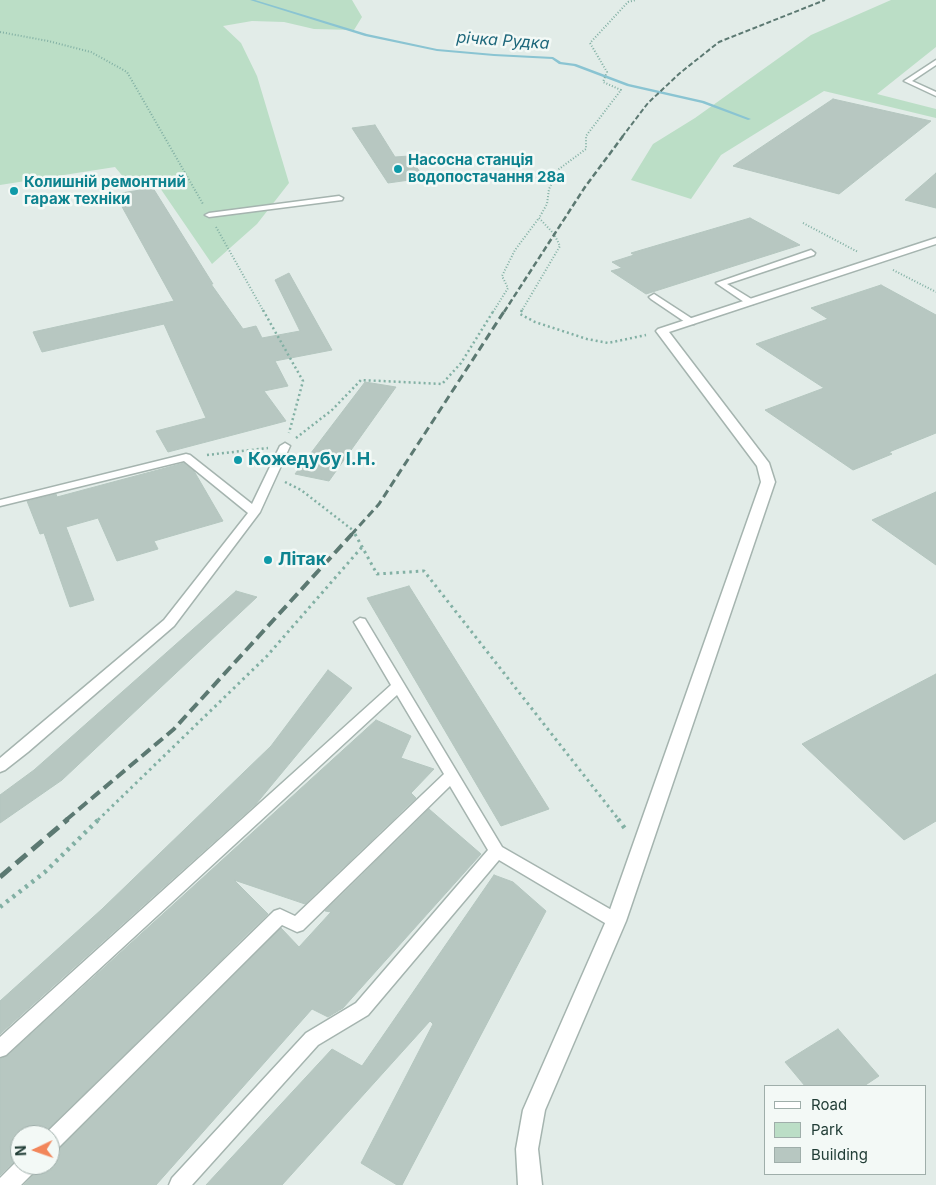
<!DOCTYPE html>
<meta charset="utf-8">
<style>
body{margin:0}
#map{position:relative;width:936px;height:1185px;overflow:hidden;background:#e2ece8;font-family:Inter,sans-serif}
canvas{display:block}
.legend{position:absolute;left:764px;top:1085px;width:162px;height:90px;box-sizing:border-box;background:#f3f9f6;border:1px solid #9faeaa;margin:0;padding:6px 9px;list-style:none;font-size:15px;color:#223e37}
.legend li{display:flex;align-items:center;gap:10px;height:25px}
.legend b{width:25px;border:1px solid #9faeaa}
.north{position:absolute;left:10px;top:1125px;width:50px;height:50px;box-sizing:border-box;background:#f3f9f6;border:1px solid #9faeaa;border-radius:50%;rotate:267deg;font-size:14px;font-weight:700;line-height:20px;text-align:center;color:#223e37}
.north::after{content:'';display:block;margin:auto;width:18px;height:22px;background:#f2865a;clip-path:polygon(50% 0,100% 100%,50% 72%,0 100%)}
</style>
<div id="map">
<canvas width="936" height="1185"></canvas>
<ul class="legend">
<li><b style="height:6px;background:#fff"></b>Road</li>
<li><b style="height:14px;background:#bbdec6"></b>Park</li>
<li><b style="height:14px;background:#b7c7c1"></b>Building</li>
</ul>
<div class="north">N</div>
</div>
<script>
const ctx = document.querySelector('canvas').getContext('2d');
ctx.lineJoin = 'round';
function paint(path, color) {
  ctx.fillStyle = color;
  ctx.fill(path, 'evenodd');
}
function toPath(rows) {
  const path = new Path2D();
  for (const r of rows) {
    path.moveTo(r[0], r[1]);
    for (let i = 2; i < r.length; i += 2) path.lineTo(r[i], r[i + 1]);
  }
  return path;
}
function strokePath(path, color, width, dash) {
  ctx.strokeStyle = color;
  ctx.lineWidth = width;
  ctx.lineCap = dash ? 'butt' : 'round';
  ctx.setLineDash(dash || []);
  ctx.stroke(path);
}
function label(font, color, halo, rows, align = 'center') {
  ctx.font = font + ' Inter,sans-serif';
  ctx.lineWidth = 5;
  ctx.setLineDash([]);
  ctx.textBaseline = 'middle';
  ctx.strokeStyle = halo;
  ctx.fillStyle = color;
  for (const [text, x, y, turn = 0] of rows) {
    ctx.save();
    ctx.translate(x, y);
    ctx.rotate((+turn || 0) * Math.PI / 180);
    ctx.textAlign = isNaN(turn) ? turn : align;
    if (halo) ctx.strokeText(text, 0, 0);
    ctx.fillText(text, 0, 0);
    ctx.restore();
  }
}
paint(toPath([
 [0,0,352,0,362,17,354,30,314,29,284,22,252,21,223,26,241,43,257,76,289,183,257,224,212,264,158,185,130,185,115,167,0,185],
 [891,0,936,0,936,47,877,94,936,109,936,118,824,91,721,155,691,199,631,180,653,144,695,118,811,35]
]), '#bbdec6');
paint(toPath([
 [250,0,255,0,367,34,437,49,494,54,553,57,561,62,576,64,629,84,704,101,751,119,748,120,702,103,627,86,574,66,559,64,552,59,494,56,437,51,365,36,250,0]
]), '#8ac4d2');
const building = toPath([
 [833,99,931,121,839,194,733,166,833,99],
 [375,125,395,157,409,156,424,178,388,183,352,128,375,125],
 [936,173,936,208,905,200,936,173],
 [153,188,213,284,211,284,243,329,256,326,262,338,300,331,275,280,289,273,332,350,275,361,288,386,264,391,286,421,168,452,156,431,206,418,164,324,42,352,33,332,174,301,115,194,153,188],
 [750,218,800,245,646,294,611,271,622,268,612,262,634,255,631,253,750,218],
 [881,285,936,315,936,433,889,452,892,454,853,470,765,410,824,388,756,344,828,319,811,308,881,285],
 [365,382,396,387,329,481,295,474,365,382],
 [184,463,194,471,223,521,154,541,158,549,117,561,98,518,66,527,94,600,70,607,44,533,40,534,27,501,56,494,57,497,184,463],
 [936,492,936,565,872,520,936,492],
 [409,586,549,809,501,826,367,598,409,586],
 [236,591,257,597,62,780,0,823,0,795,34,770,236,591],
 [328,670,352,688,256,804,0,1034,0,1001,102,909,271,746,328,670],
 [936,674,936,821,904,840,802,744,936,674],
 [376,720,411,736,401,758,434,769,411,793,416,798,305,904,234,880,268,914,42,1135,20,1135,20,1156,0,1175,0,1059,7,1056,376,720],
 [429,809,481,854,343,1008,328,1017,312,1009,156,1185,24,1185,35,1173,39,1165,50,1165,50,1153,58,1150,281,928,299,947,331,912,325,911,429,809],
 [494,875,513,882,546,911,402,1185,397,1185,361,1163,433,1024,430,1021,282,1185,206,1185,332,1049,362,1066,494,875],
 [838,1029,879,1076,864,1086,805,1086,785,1062,838,1029]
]);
paint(building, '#b7c7c1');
strokePath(building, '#b4c6bf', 1);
const service = toPath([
 [936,60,936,65,912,81,936,92,936,96,904,81,936,60],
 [339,196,343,198,342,200,209,217,205,215,209,213,339,196],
 [811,250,815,253,814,255,727,284,753,300,753,304,747,304,716,283,811,250],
 [654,294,694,320,694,324,688,324,651,299,649,297,654,294],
 [285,443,290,446,260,512,174,626,28,752,5,770,0,772,0,758,164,620,248,513,184,461,0,506,0,500,186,454,190,455,252,504,280,446,285,443],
 [360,618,365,619,502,847,622,916,624,921,622,926,616,928,610,926,499,860,368,1015,318,1045,192,1185,169,1185,172,1178,306,1033,356,1003,488,850,450,786,303,930,297,932,282,925,57,1149,50,1151,50,1135,44,1135,274,911,280,909,295,916,444,774,397,695,6,1055,0,1057,0,1037,391,685,354,622,360,618],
 [20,1158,20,1165,37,1165,34,1172,21,1185,0,1185,0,1178,20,1158]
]);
const minor = toPath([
 [936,238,936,244,669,332,769,463,775,482,626,921,545,1110,538,1149,542,1185,518,1185,516,1149,523,1110,606,921,761,482,757,466,656,331,658,329,936,238]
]);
strokePath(service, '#a5b4af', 3);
strokePath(minor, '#a5b4af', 3);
strokePath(toPath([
 [0,32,48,41,91,52,127,72,203,204],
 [803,223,858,252],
 [216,227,264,312],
 [893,270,936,292],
 [493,312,508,288,502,276,515,250,539,218],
 [521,312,560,246,554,234,539,218,547,204,549,189,559,169,586,149,586,136,621,90,603,82,607,72,590,43,628,2,636,0]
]), '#82b0a4', 2, [1, 2]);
strokePath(toPath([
 [263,310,303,381,289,433],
 [522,310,520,314,535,322,587,339,608,343,646,335],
 [296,438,332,410,361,380,442,384,461,363,494,310],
 [207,455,268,448],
 [285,482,301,490,354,531,356,535]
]), '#82b0a4', 2.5, [2, 3]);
strokePath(toPath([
 [355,534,377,574,424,571,619,820],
 [98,820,267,656,362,547]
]), '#82b0a4', 3, [2.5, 4]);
strokePath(toPath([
 [618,819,626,830],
 [0,907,45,872,99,819]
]), '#82b0a4', 4.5, [3, 5]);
paint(service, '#fff');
paint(minor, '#fff');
strokePath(toPath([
 [622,137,648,103,680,73,719,42,825,0]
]), '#5c7972', 2, [5, 2.5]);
strokePath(toPath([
 [504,312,585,187,623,136]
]), '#5c7972', 2.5, [6, 3]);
strokePath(toPath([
 [351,535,379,504,505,310]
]), '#5c7972', 3, [8, 4.5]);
strokePath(toPath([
 [66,820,174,729,352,534]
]), '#5c7972', 4, [11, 5.5]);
strokePath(toPath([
 [0,877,68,819]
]), '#5c7972', 5, [14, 7]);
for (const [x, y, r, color] of [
 [398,169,5,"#0f9aa8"],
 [14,191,5,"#0f9aa8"],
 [238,460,5,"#0f9aa8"],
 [268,560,5,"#0f9aa8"]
]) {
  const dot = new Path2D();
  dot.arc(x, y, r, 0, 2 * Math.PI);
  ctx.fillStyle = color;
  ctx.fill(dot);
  strokePath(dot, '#f3f9f6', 2);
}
label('bold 15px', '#0d838f', '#f3f9f6', [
 ["Насосна станція",408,160],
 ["водопостачання 28а",408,177],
 ["Колишній ремонтний",24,182],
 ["гараж техніки",24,199]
], 'left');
label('italic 16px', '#1c667a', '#f3f9f6', [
 ["річка Рудка",503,41,4]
]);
label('bold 18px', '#0d838f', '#f3f9f6', [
 ["Кожедубу І.Н.",248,460],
 ["Літак",278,560]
], 'left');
</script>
